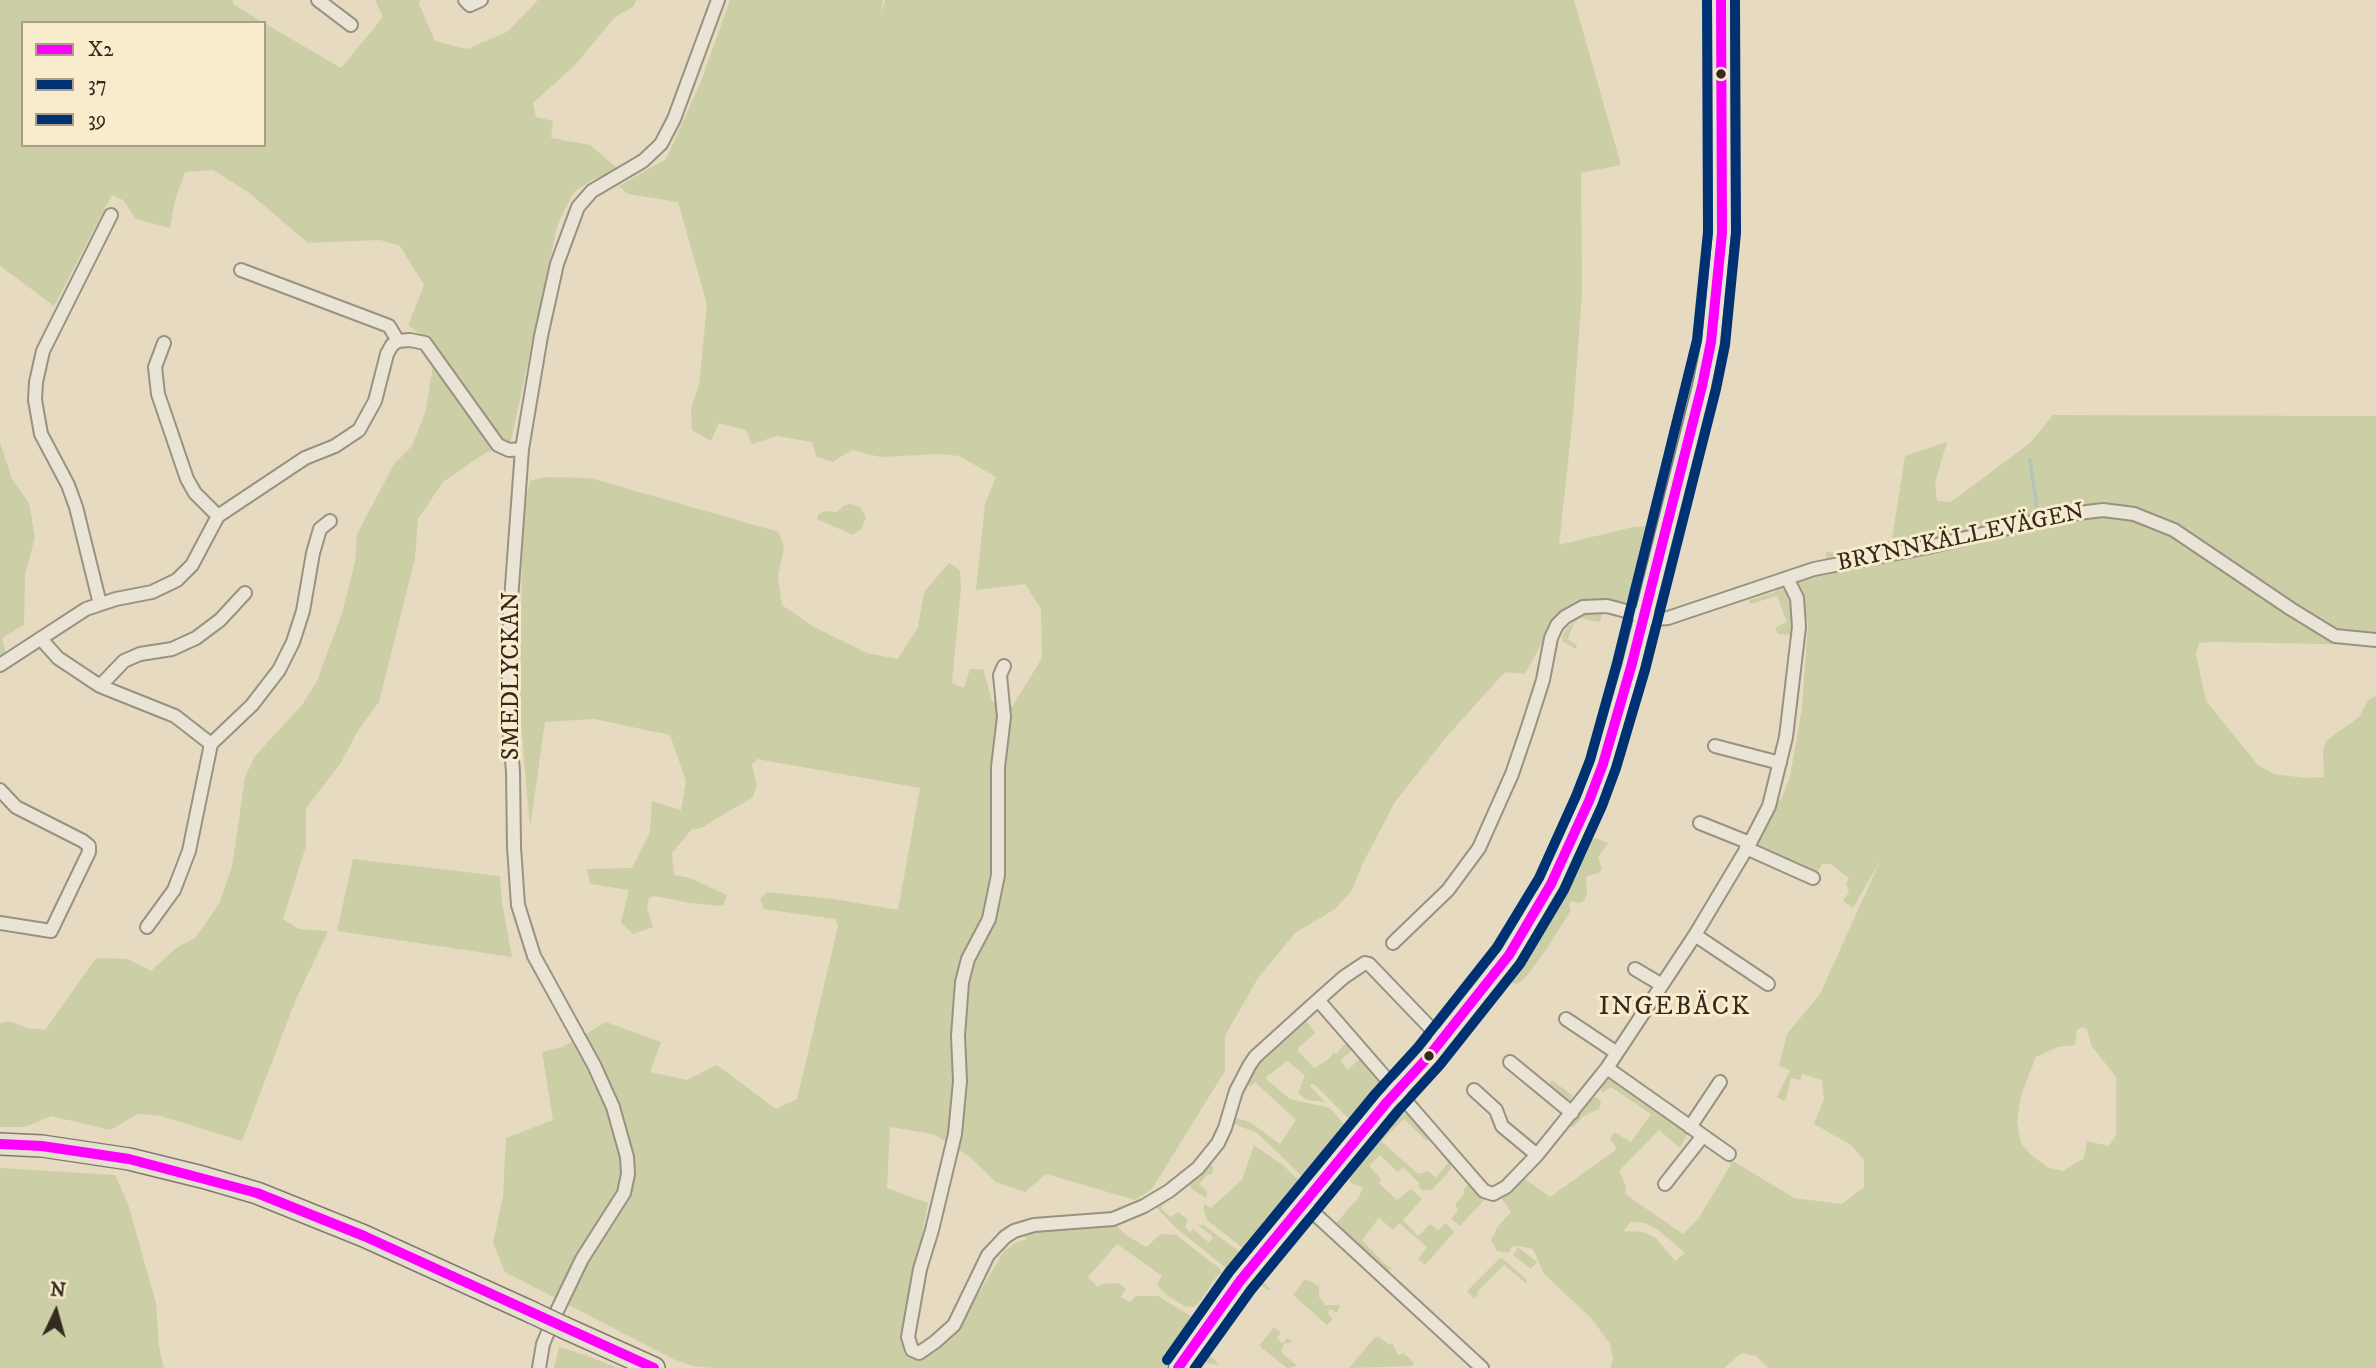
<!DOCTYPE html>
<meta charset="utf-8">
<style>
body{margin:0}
#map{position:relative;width:2376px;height:1368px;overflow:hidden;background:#e6dbc0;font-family:"IM FELL DW Pica",serif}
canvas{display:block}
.legend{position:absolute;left:21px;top:21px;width:245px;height:126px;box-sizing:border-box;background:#f8eccc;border:2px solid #aa9e88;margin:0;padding:9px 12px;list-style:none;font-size:21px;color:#342a21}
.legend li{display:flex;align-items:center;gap:14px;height:35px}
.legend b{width:35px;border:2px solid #aa9e88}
.north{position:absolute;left:21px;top:1277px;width:70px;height:70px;-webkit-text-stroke:5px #f8eccc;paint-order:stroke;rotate:5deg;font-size:19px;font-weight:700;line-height:28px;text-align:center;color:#342a21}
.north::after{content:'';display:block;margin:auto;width:24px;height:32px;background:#342a21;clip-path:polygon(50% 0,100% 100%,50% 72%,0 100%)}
</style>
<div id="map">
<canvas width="2376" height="1368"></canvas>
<ul class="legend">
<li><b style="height:9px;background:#f0f"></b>X2</li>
<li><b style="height:9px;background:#003273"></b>37</li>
<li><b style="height:9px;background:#003273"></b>39</li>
</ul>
<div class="north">N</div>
</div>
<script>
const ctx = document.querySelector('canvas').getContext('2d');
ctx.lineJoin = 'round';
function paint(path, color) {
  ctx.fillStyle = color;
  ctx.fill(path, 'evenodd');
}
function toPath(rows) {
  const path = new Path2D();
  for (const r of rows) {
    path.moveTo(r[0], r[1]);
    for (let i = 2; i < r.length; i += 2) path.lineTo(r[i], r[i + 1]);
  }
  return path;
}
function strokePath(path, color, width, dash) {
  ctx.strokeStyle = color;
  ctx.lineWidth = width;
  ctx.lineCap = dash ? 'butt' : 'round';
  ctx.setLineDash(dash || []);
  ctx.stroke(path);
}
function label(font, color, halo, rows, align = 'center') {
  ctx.font = font + ' "IM FELL DW Pica",serif';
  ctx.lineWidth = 6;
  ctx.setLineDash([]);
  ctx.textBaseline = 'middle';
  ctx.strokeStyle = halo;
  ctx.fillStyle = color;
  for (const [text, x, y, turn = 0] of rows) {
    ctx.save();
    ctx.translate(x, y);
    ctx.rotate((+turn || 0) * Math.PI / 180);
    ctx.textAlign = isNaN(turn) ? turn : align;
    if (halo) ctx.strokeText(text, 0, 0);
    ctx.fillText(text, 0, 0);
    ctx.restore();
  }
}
paint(toPath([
 [0,0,233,0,233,4,264,23,23,23,23,145,264,145,264,23,341,68,383,17,375,0,420,0,419,4,435,41,467,49,507,32,538,0,636,0,634,6,615,17,575,65,533,103,536,117,553,121,551,138,590,145,616,167,613,171,592,180,574,192,565,209,557,227,511,441,482,455,443,482,418,519,415,558,379,702,359,729,340,764,306,808,306,846,283,919,299,929,327,931,327,934,296,999,242,1141,161,1116,138,1114,110,1130,51,1116,25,1127,0,1127,0,1023,8,1021,27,1028,45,1030,96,958,128,959,151,971,176,948,195,938,219,904,232,867,245,777,255,756,302,705,317,681,342,613,355,562,357,534,394,464,412,446,426,410,436,346,408,325,424,285,400,246,380,240,308,243,248,192,213,170,185,172,175,200,170,228,136,219,123,200,112,195,54,306,0,266],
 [730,0,883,0,880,19,885,0,1574,0,1621,165,1581,173,1582,293,1573,416,1559,545,1633,527,1655,526,1636,595,1624,603,1596,599,1566,610,1550,628,1525,674,1505,672,1448,735,1395,802,1363,863,1352,890,1335,909,1295,933,1258,978,1225,1036,1225,1071,1152,1189,1135,1200,1046,1174,1025,1192,996,1182,970,1157,933,1134,890,1127,887,1188,928,1203,902,1342,904,1353,921,1357,935,1352,953,1336,1004,1251,1017,1242,1027,1239,1019,1232,1077,1225,1175,1191,1161,1208,1170,1217,1178,1212,1188,1220,1185,1227,1190,1232,1193,1229,1209,1243,1213,1237,1197,1224,1205,1226,1240,1252,1243,1256,1231,1269,1226,1268,1176,1228,1156,1207,1114,1223,1126,1235,1146,1247,1161,1234,1176,1235,1219,1268,1222,1273,1217,1276,1198,1304,1193,1307,1184,1306,1164,1293,1157,1285,1162,1276,1117,1244,1088,1277,1098,1287,1102,1284,1118,1283,1126,1289,1121,1297,1130,1302,1136,1296,1158,1296,1194,1318,1221,1281,1224,1278,1228,1279,1181,1342,1166,1368,713,1368,693,1366,673,1359,505,1272,493,1243,503,1196,506,1138,553,1120,542,1052,563,1047,606,1022,661,1042,650,1072,687,1080,717,1065,776,1109,797,1099,838,926,835,919,764,909,760,899,767,892,833,899,898,910,920,788,757,759,752,765,757,785,753,797,699,829,692,829,672,853,674,875,690,878,727,895,723,906,690,903,654,896,649,898,647,908,653,927,633,934,621,923,629,890,590,884,587,869,632,868,650,833,652,801,681,810,686,781,670,735,594,719,545,722,530,828,520,713,522,551,523,513,530,481,544,477,590,478,779,532,784,547,778,577,782,605,814,627,867,653,898,659,918,627,924,592,949,563,960,570,961,588,952,683,964,688,970,669,983,669,992,701,1012,707,1042,658,1041,609,1025,584,976,590,985,504,996,477,959,456,941,454,880,457,852,450,832,462,816,456,812,442,777,436,752,444,746,430,719,423,711,441,692,430,691,409,699,385,707,304,678,202,628,194,619,186,666,159,700,84],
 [2053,415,2376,416,2376,645,2214,642,2199,643,2196,654,2206,701,2258,765,2274,774,2305,778,2324,777,2323,750,2327,740,2359,717,2368,700,2376,696,2376,1368,1768,1368,1756,1356,1742,1353,1724,1368,1610,1368,1613,1359,1610,1344,1591,1318,1544,1274,1533,1249,1519,1246,1511,1247,1509,1253,1497,1251,1491,1240,1498,1226,1511,1212,1502,1199,1535,1163,1538,1163,1525,1179,1550,1197,1617,1149,1610,1139,1614,1132,1631,1142,1651,1114,1611,1087,1602,1093,1600,1086,1609,1079,1613,1079,1689,1131,1680,1148,1659,1130,1619,1171,1626,1186,1625,1194,1683,1234,1699,1218,1731,1164,1717,1155,1718,1152,1794,1198,1842,1204,1864,1187,1864,1160,1851,1145,1814,1124,1824,1099,1822,1080,1802,1074,1800,1080,1791,1078,1786,1099,1783,1101,1777,1097,1790,1070,1779,1066,1787,1034,1820,994,1881,859,1853,908,1843,901,1849,892,1846,883,1849,878,1830,864,1822,864,1817,874,1754,846,1774,799,1781,800,1790,777,1802,708,1808,624,1797,580,1827,571,1826,552,1866,552,1892,539,1905,456,1947,442,1935,482,1937,501,1951,502,2030,443],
 [2082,1027,2087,1029,2091,1045,2116,1077,2116,1135,2109,1146,2087,1141,2084,1158,2063,1171,2047,1167,2030,1154,2021,1143,2017,1122,2021,1095,2036,1057,2058,1047,2075,1045,2077,1030],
 [1630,1222,1645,1223,1657,1229,1685,1253,1675,1261,1656,1238,1643,1232,1624,1231],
 [0,442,12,479,29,503,35,537,25,575,24,625,2,638,6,653,0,656],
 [850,504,860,507,866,518,861,529,853,535,817,519,818,515,824,511,837,512,843,506],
 [1781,587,1793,600,1795,635,1778,634,1775,628,1787,622,1777,596,1750,604,1749,600,1775,592,1776,589],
 [1584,611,1602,612,1601,619,1599,622,1580,618,1574,623,1568,639,1577,645,1576,649,1563,642,1562,637,1566,629,1577,618,1575,615],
 [1596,838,1608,843,1598,858,1602,868,1600,872,1586,877,1587,894,1584,901,1579,903,1572,901,1569,904,1571,910,1546,950,1525,978,1517,984,1508,982,1507,979,1510,974,1547,914,1558,886,1578,852,1589,841],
 [353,859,500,876,502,902,512,957,337,931],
 [1305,1019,1315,1033,1298,1048,1298,1051,1314,1068,1329,1059,1334,1052,1336,1054,1348,1041,1353,1049,1340,1061,1348,1070,1361,1057,1386,1083,1354,1124,1314,1084,1310,1084,1311,1087,1325,1102,1307,1100,1298,1094,1305,1075,1287,1061,1265,1078,1290,1099,1330,1108,1348,1129,1330,1157,1310,1181,1305,1179,1257,1133,1230,1122,1232,1117,1250,1122,1280,1144,1296,1120,1255,1082,1251,1086,1245,1084,1250,1069],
 [1552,1080,1573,1096,1567,1104,1547,1088],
 [1596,1097,1601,1101,1599,1109,1582,1117,1574,1127,1569,1127,1568,1125,1590,1098],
 [1401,1108,1405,1109,1429,1139,1427,1141,1404,1119,1381,1141,1418,1174,1428,1171,1436,1178,1448,1163,1434,1146,1434,1143,1451,1163,1451,1169,1432,1190,1422,1190,1418,1186,1420,1184,1403,1167,1398,1172,1380,1155,1369,1166,1381,1179,1379,1183,1381,1185,1397,1200,1411,1189,1422,1199,1403,1220,1418,1236,1430,1224,1438,1230,1446,1223,1454,1232,1425,1265,1418,1259,1427,1247,1399,1223,1393,1230,1379,1218,1362,1240,1387,1266,1392,1268,1387,1273,1336,1223,1359,1197,1363,1188,1350,1182,1350,1177,1345,1173,1329,1192,1322,1211,1314,1207],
 [1254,1145,1284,1166,1304,1186,1249,1253,1207,1220,1204,1210,1204,1204,1211,1208,1242,1180],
 [1209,1164,1213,1167,1213,1172,1211,1175,1208,1174,1199,1184,1207,1191,1206,1198,1192,1189,1187,1181],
 [0,1168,115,1175,128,1204,156,1303,159,1347,164,1368,0,1368],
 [1469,1183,1485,1199,1460,1226,1451,1219,1458,1211,1455,1205,1464,1194,1464,1189],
 [1304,1217,1314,1221,1320,1226,1319,1228,1311,1223,1262,1281,1270,1289,1267,1290,1259,1284,1239,1308,1208,1354,1220,1365,1199,1362,1200,1354],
 [1518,1247,1537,1262,1531,1269,1513,1255],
 [1501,1257,1526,1279,1527,1284,1504,1265,1477,1292,1478,1294,1474,1299,1467,1291],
 [1305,1279,1319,1286,1319,1297,1325,1305,1340,1305,1337,1313,1330,1309,1328,1314,1333,1319,1327,1325,1293,1295],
 [1274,1327,1281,1333,1277,1338,1282,1343,1287,1338,1293,1342,1284,1344,1281,1352,1296,1365,1294,1367,1287,1368,1259,1346],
 [1375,1337,1379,1337,1390,1345,1392,1343,1398,1355,1404,1353,1414,1363,1413,1366,1349,1368],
 [559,1347,585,1355,618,1368,554,1368]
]), '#cccea6');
strokePath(toPath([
 [2030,459,2038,516]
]), '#b3c5b6', 3.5);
const street = toPath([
 [318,0,351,25],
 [465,0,470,5,481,0],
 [241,270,389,326,398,341],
 [164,343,155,367,158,394,187,479,195,493,218,516],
 [100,604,76,507,68,485,41,434,35,400,36,382,43,351,111,215],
 [41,639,58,658,100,686,175,716,211,744],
 [0,665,86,609,116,599,152,592,177,580,192,565,218,516,305,458,335,446,359,430,375,401,387,354,392,345,398,341,410,340,425,343,498,445,509,450,522,449],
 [1004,666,1000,675,1004,717,998,767,998,875,989,919,968,959,962,982,958,1036,960,1081,955,1134,932,1230,920,1269,908,1337,912,1350,919,1353,935,1342,954,1325,988,1255,1005,1237,1014,1231,1034,1225,1113,1219,1144,1206,1169,1191,1198,1168,1218,1143,1225,1128,1236,1091,1249,1066,1255,1057,1318,1000,1484,1191,1493,1194,1506,1187,1537,1155,1607,1068,1695,935,1750,843,1769,806,1786,737,1799,627,1797,598,1787,578],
 [100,686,124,661,140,654,172,649,196,638,220,620,245,593],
 [1715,746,1780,763],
 [0,790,16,807,83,841,89,846,89,852,51,931,0,923],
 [1700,823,1750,843],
 [1746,848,1813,878],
 [147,927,174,890,189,851,211,744,252,705,279,670,293,642,303,611,313,553,320,529,330,521],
 [1695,935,1768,984],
 [1393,943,1448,890,1479,848,1512,774,1528,727,1543,680,1551,638,1557,625,1565,617,1583,607,1607,606,1656,619,1668,618,1814,569,1928,547,2062,515,2103,510,2134,514,2174,530,2291,609,2335,636,2376,640],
 [1635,969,1662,985],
 [1318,1000,1344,977,1365,963,1369,964,1442,1040],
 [1566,1019,1617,1053],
 [1510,1062,1572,1113],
 [1607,1068,1729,1154],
 [1474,1090,1496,1110,1502,1126,1537,1155],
 [1690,1127,1720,1082],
 [1665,1184,1702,1137],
 [1303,1203,1482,1368],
 [539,1368,543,1344,556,1313,582,1259,624,1193,628,1174,627,1157,613,1107,594,1065,534,956,518,905,514,847,513,771,508,715,510,614,522,449,541,336,557,264,578,207,592,191,643,161,661,144,674,119,718,0]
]);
const secondary = toPath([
 [1178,1368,1240,1281,1387,1102,1429,1056,1509,955,1551,884,1589,801,1603,764,1631,667,1702,386,1711,342,1722,233,1721,0]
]);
const highway = toPath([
 [0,1144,42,1146,129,1159,202,1177,257,1193,364,1236,531,1312],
 [565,1328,654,1368]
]);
strokePath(street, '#999282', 16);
strokePath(secondary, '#817a6c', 21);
strokePath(highway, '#817a6c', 24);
strokePath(street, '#e9e4d6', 12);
strokePath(secondary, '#e9e4d6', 18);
strokePath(highway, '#e5dfd0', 21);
const highwayBridge = toPath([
 [531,1312,565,1328]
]);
strokePath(highwayBridge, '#817a6c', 24, []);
strokePath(highwayBridge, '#e5dfd0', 21);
strokePath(toPath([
 [0,1144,42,1146,129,1159,257,1193,364,1236,654,1368],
 [1178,1368,1240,1281,1387,1102,1429,1056,1509,955,1551,884,1589,801,1603,764,1631,667,1702,386,1711,342,1722,233,1721,0]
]), '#f0f', 10);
strokePath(toPath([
 [1195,1368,1251,1290,1398,1111,1440,1065,1520,964,1564,890,1602,806,1616,768,1645,670,1716,389,1725,345,1736,233,1735,0]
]), '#003273', 10);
strokePath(toPath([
 [1167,1360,1229,1272,1376,1093,1418,1047,1497,947,1539,878,1576,796,1590,760,1617,663,1697,340,1708,232,1707,0]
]), '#003273', 10);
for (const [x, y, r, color] of [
 [1721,74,6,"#342a21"],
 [1429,1056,6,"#342a21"]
]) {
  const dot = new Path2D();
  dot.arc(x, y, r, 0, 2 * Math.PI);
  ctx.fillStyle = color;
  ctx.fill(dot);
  strokePath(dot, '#f8eccc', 2.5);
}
label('24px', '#342a21', '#f8eccc', [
 ["BRYNNKÄLLEVÄGEN",1961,539,-12],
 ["SMEDLYCKAN",513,676,-90]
]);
ctx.letterSpacing = '2px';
label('26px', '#342a21', '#f8eccc', [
 ["INGEBÄCK",1675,1009]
]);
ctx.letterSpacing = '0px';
</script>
